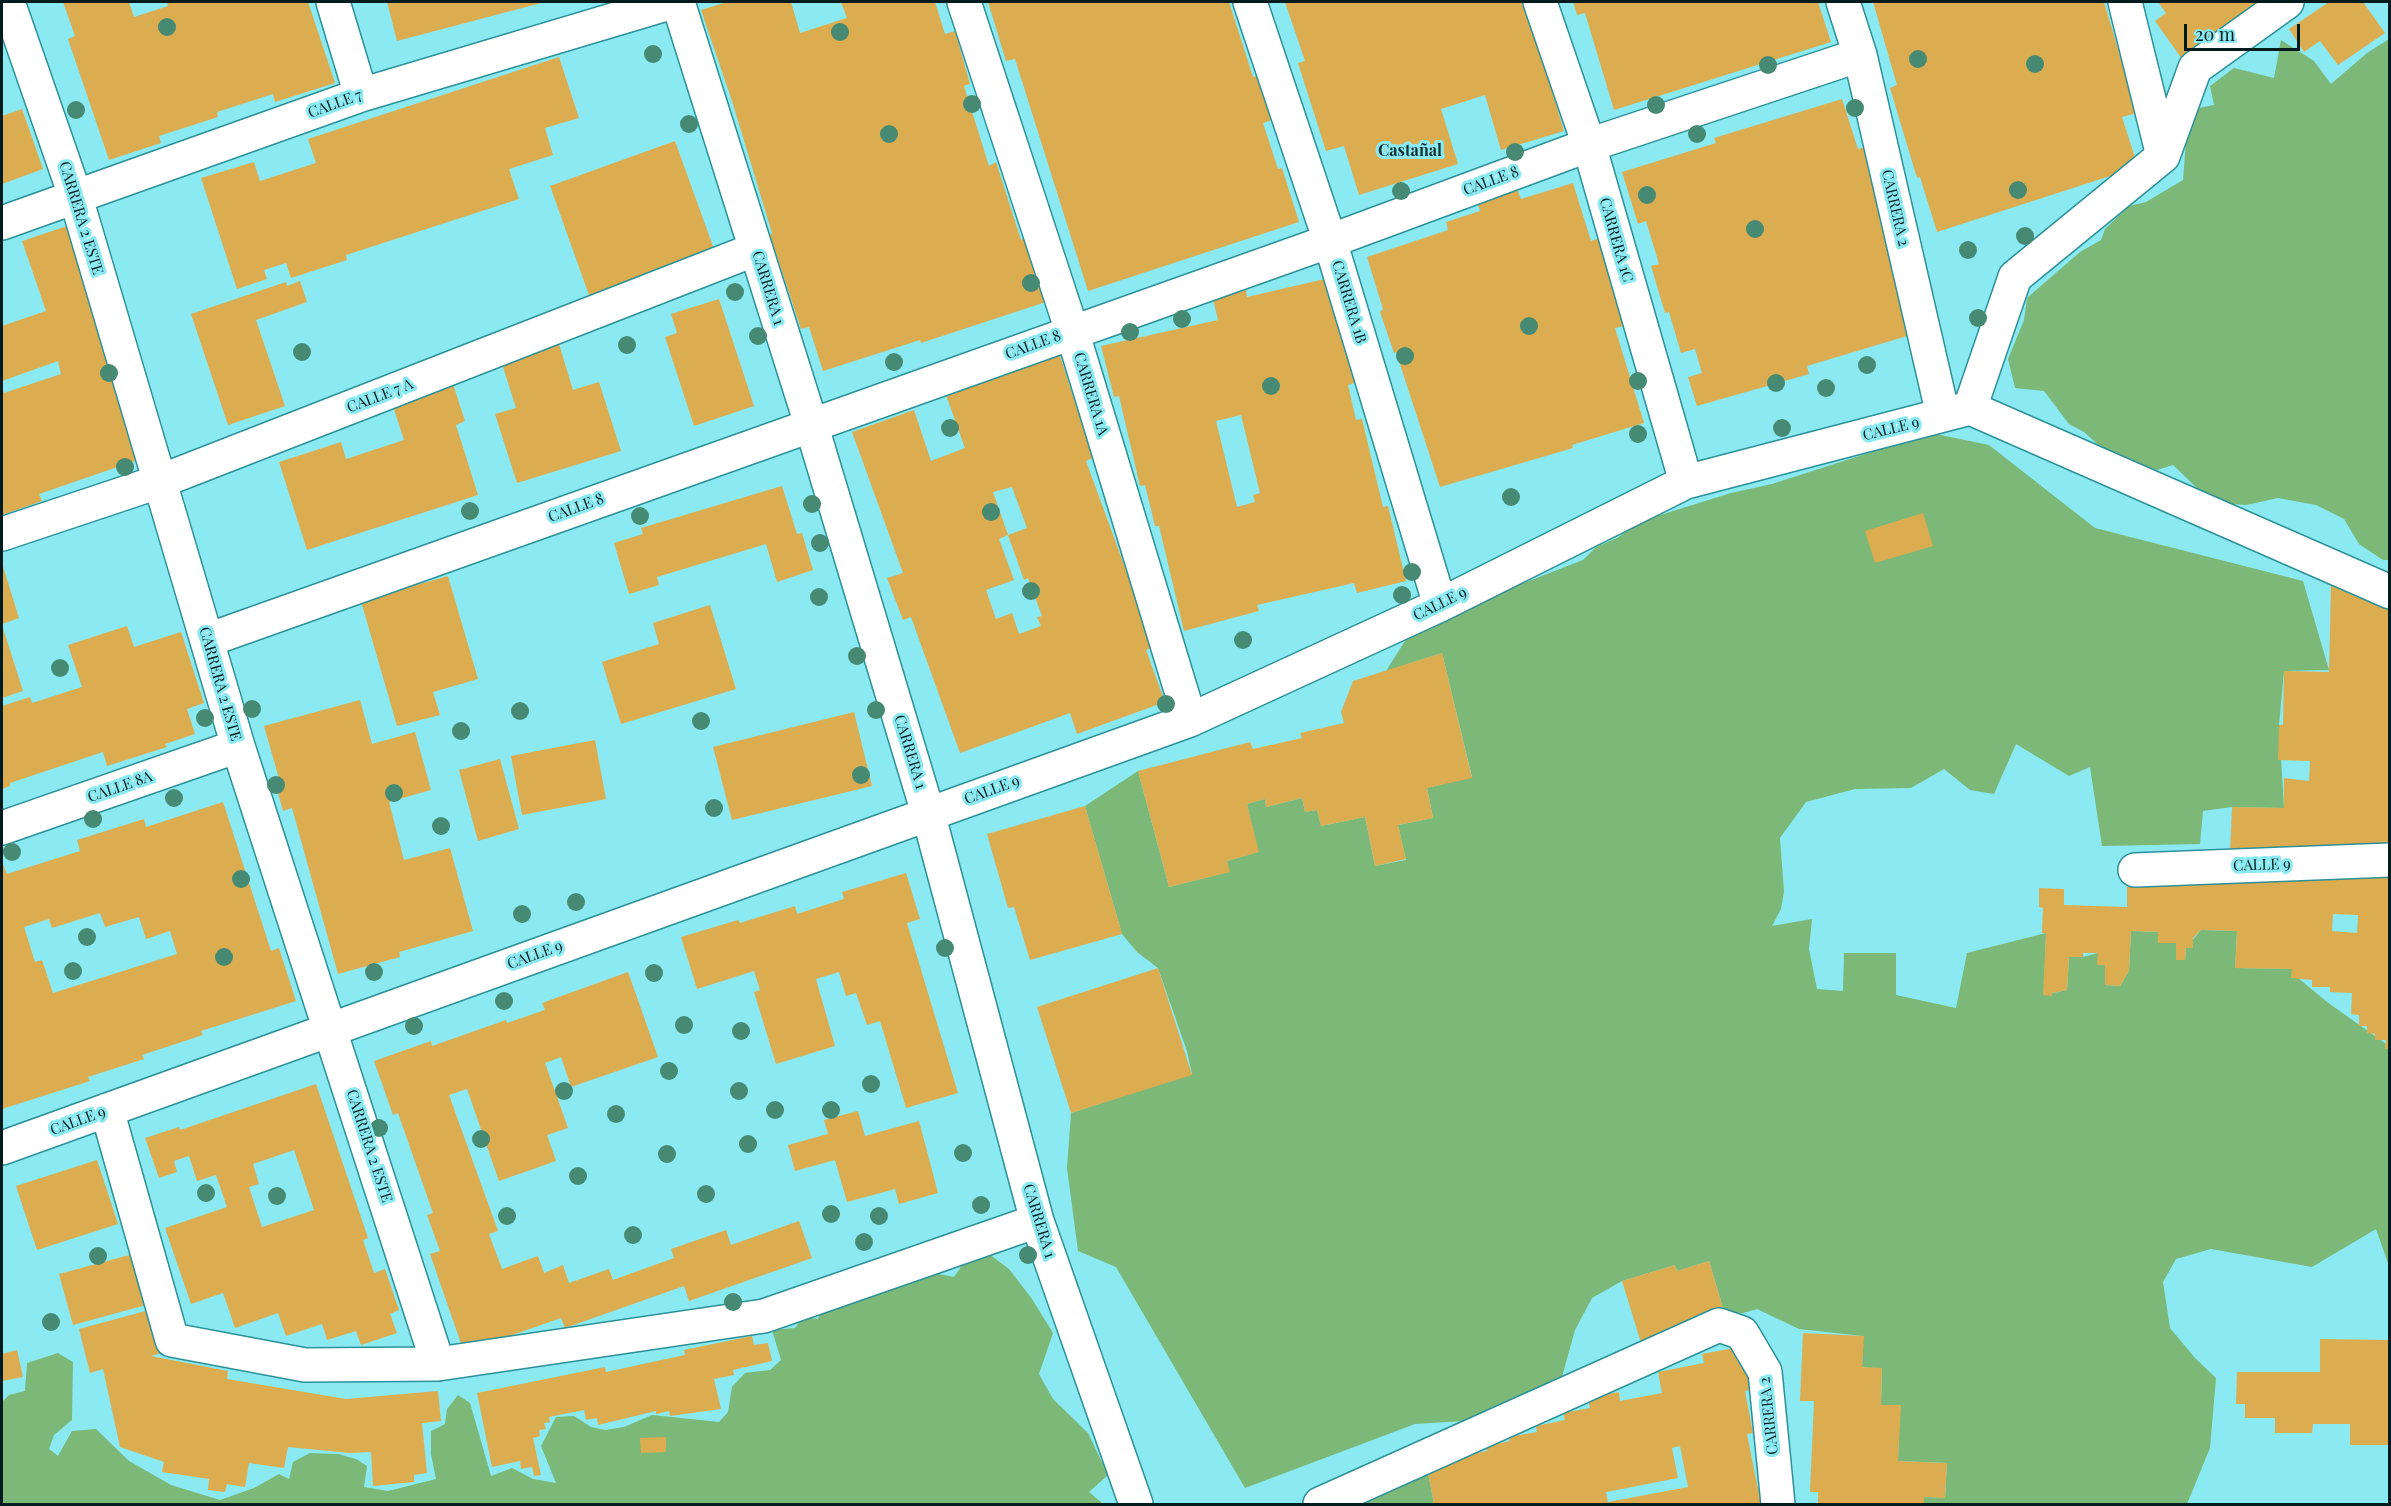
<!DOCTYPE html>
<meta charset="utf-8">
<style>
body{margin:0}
#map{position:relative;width:2391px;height:1506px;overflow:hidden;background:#8be9f1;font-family:"Playfair Display",serif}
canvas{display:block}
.frame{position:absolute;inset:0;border:3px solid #001c1e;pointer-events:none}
.scale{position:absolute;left:2184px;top:24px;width:116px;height:27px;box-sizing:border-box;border:3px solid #001c1e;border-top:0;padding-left:8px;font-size:18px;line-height:21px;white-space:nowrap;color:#001c1e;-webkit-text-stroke:4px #8be9f1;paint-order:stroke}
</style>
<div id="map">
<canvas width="2391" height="1506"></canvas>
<div class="frame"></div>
<div class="scale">20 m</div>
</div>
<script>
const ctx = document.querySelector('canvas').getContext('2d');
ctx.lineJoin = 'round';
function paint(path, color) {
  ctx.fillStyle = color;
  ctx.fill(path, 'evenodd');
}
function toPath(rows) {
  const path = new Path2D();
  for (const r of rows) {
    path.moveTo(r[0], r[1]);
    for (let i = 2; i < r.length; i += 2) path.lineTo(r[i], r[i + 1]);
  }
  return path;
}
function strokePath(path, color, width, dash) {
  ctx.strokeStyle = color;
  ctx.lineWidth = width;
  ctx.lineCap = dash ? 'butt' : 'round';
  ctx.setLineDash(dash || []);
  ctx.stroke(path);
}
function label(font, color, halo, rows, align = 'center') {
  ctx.font = font + ' "Playfair Display",serif';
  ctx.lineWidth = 6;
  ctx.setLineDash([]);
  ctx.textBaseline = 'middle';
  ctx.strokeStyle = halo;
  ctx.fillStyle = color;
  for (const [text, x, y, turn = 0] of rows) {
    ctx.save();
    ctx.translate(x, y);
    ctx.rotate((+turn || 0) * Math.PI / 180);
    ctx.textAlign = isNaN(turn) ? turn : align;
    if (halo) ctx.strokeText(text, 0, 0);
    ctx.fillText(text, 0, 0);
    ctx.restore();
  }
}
paint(toPath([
 [2389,39,2389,560,2383,560,2359,544,2344,519,2316,505,2278,498,2246,505,2220,503,2198,489,2173,465,2157,470,2126,464,2105,451,2084,432,2069,424,2044,391,2015,388,2008,359,2024,320,2027,298,2080,252,2101,240,2105,229,2129,206,2146,202,2183,180,2186,141,2199,108,2214,105,2210,86,2234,68,2274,78,2281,40,2314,61,2331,84,2367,53],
 [1931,433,1989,445,2095,528,2303,581,2329,670,2284,671,2279,725,2284,808,2232,807,2203,811,2200,844,2102,846,2090,767,2069,776,2016,744,1994,794,1970,790,1944,769,1911,788,1855,789,1806,802,1780,838,1784,892,1781,909,1772,926,1812,919,1809,949,1817,989,1843,991,1844,953,1896,953,1896,995,1956,1008,1967,953,2046,933,2044,995,2067,990,2069,957,2083,957,2098,953,2098,965,2105,965,2105,985,2120,986,2129,971,2131,931,2158,932,2158,943,2176,943,2176,960,2185,960,2186,948,2201,930,2237,931,2235,968,2292,969,2292,973,2327,1002,2389,1046,2389,1266,2376,1229,2312,1267,2211,1249,2176,1259,2163,1282,2170,1328,2195,1358,2216,1378,2210,1448,2187,1504,1924,1504,1924,1497,1945,1498,1947,1463,1898,1461,1900,1405,1881,1405,1882,1369,1862,1367,1863,1336,1799,1329,1757,1309,1726,1318,1709,1261,1677,1271,1675,1265,1622,1281,1592,1298,1575,1330,1560,1384,1479,1420,1415,1424,1245,1488,1116,1267,1078,1251,1067,1168,1071,1113,1192,1074,1187,1051,1158,968,1137,952,1122,934,1085,806,1138,771,1169,887,1229,872,1227,861,1258,852,1247,804,1265,799,1266,807,1302,798,1305,812,1317,810,1321,826,1365,817,1375,866,1406,860,1398,825,1433,818,1427,788,1472,777,1442,653,1386,671,1415,625,1583,560,1596,547,1617,538,1641,521,1731,493,1772,484],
 [989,1254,1009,1269,1032,1299,1053,1333,1039,1374,1053,1399,1088,1433,1108,1475,1089,1492,1103,1504,2,1504,2,1402,9,1395,25,1391,27,1363,58,1353,73,1362,72,1420,54,1435,49,1449,58,1456,72,1431,96,1429,129,1461,171,1485,220,1500,254,1488,279,1474,289,1479,293,1462,310,1453,338,1454,356,1459,367,1466,364,1487,388,1491,436,1479,431,1454,431,1431,445,1424,447,1409,458,1395,470,1403,491,1476,512,1468,533,1479,556,1483,541,1446,556,1417,574,1416,591,1427,605,1430,624,1427,652,1415,719,1422,728,1412,732,1387,745,1373,770,1370,781,1360,772,1330,795,1328,803,1317,818,1319,822,1306,928,1272,954,1277,965,1261],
 [1427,1468,1434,1504,1353,1504]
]), '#7cb877');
paint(toPath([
 [63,2,129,2,134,17,168,6,167,2,308,2,335,83,275,102,273,94,217,112,218,117,159,136,161,143,109,160,68,39,75,36],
 [387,2,545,2,397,41],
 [727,2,791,2,800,33,847,18,841,2,935,2,945,34,955,31,970,84,964,86,989,166,996,162,1021,240,1024,238,1046,302,921,343,920,340,823,371,809,327,801,329,770,235,772,233,732,101,701,10],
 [988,2,1229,2,1253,77,1261,74,1275,119,1263,123,1278,169,1282,168,1299,222,1088,291,1015,59,1006,61],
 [1285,2,1531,2,1554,73,1547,75,1564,131,1501,150,1485,95,1441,109,1458,164,1359,195,1344,146,1326,151,1298,63,1305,61],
 [1573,2,1818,2,1831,42,1614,110,1585,13,1577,15],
 [1873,2,2104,2,2137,113,2122,117,2138,167,1937,232,1920,177,1917,178,1890,88,1897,85],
 [2158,2,2263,2,2182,59,2155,21,2166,13],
 [2329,2,2363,2,2385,33,2338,65,2320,41,2304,52,2289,29],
 [559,57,579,118,545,128,553,155,509,169,519,199,346,255,347,260,291,278,286,263,264,270,267,279,237,289,201,178,254,162,260,181,316,163,308,139],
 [1842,99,1858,149,1865,147,1917,333,1807,366,1809,374,1697,406,1688,377,1702,373,1695,349,1681,353,1669,312,1665,313,1651,266,1659,264,1646,221,1638,224,1622,172,1716,143,1714,138],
 [22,109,43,169,2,184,2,116],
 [675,141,715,252,590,298,550,186],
 [1573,183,1591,241,1603,237,1617,281,1610,283,1624,326,1615,328,1644,423,1572,445,1573,448,1440,487,1396,352,1394,353,1380,312,1383,309,1367,257,1448,230,1446,222,1480,211,1477,201,1517,189,1521,199],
 [67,226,108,343,101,346,141,459,39,494,42,501,2,515,2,388,4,393,61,374,58,361,2,381,2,326,46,311,22,241],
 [1329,278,1354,383,1348,385,1356,420,1362,419,1383,507,1388,506,1406,581,1357,593,1354,583,1257,605,1259,611,1184,631,1159,526,1155,526,1145,485,1140,486,1119,396,1114,397,1101,346,1218,320,1213,299,1246,290,1247,297],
 [1241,415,1260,493,1253,495,1255,502,1237,507,1216,421],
 [300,281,307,302,256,320,285,406,228,425,191,314,286,282,287,286],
 [719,299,754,406,694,426,665,337,677,333,671,314],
 [555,331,573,390,599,382,621,451,517,483,495,414,516,408,497,348],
 [1059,353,1093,458,1086,461,1131,584,1137,581,1160,645,1146,650,1165,702,1077,734,1070,713,960,753,911,617,903,620,887,578,903,573,852,432,914,410,931,461,965,448,946,395],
 [1012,487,1027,528,1008,535,1024,580,1028,578,1042,616,1037,617,1041,626,1019,634,1012,613,996,619,986,590,1014,580,999,539,1008,535,993,492],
 [449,372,465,421,456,425,478,495,307,550,279,462,341,442,346,459,404,440,388,391],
 [782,486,797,534,802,533,813,570,777,582,766,544,657,577,659,585,629,594,614,543,643,534,641,528],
 [1923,513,1933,546,1875,563,1865,531],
 [2,563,19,618,2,624],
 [448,576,478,679,433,692,440,715,397,726,361,601],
 [2331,585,2346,585,2345,592,2379,592,2390,603,2390,856,2230,853,2232,807,2284,808,2284,778,2309,781,2310,761,2278,760,2279,725,2283,725,2284,671,2329,672],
 [710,605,736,689,621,724,602,662,659,644,653,623],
 [2,625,23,691,2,698],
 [127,626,134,647,181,632,204,703,187,709,195,734,165,744,167,747,107,766,103,752,10,783,10,786,2,789,2,706,30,697,32,703,82,687,68,645],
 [1442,653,1472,778,1427,788,1433,818,1398,825,1406,859,1375,866,1365,817,1321,826,1317,810,1305,812,1302,798,1266,807,1265,799,1247,804,1259,852,1227,861,1230,872,1169,887,1138,771,1250,742,1253,749,1302,738,1300,733,1344,723,1341,712,1353,681],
 [360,700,372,744,415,732,431,790,389,802,404,860,450,848,473,931,399,952,400,957,338,974,292,808,283,811,275,782,280,782,264,726],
 [854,712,872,786,732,820,713,747],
 [595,740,606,799,522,815,511,756],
 [500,759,519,829,478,841,459,770],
 [223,802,271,951,279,948,296,1001,201,1031,203,1035,142,1055,144,1059,88,1077,90,1081,2,1109,2,862,7,874,80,851,77,840,144,819,146,827],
 [100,913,105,927,139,917,146,939,170,931,177,954,53,993,42,960,35,962,24,927,49,919,52,928],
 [1085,806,1122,934,1030,960,1014,907,1008,908,987,834],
 [906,873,920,919,907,923,958,1093,906,1108,880,1021,867,1025,856,993,846,996,839,972,816,979,835,1046,776,1064,754,992,760,990,754,971,697,989,681,937,738,920,740,923,795,906,797,914,844,899,842,892],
 [2276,873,2390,877,2390,1049,2385,1049,2386,1040,2375,1040,2375,1034,2367,1033,2367,1026,2359,1026,2359,1015,2351,1014,2352,993,2330,992,2330,987,2312,987,2312,980,2291,978,2292,969,2235,968,2237,931,2201,930,2193,938,2193,948,2186,948,2185,960,2176,960,2176,943,2158,943,2158,932,2131,931,2129,971,2120,986,2105,985,2105,965,2097,965,2098,953,2083,953,2083,957,2069,957,2067,990,2052,993,2052,996,2043,995,2046,933,2042,933,2043,908,2039,907,2039,888,2064,889,2064,905,2127,907,2127,883],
 [2333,914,2358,915,2357,933,2332,931],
 [1158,968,1192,1075,1071,1113,1037,1007],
 [628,972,658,1057,571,1087,561,1057,545,1063,568,1128,547,1135,556,1161,499,1181,467,1089,449,1095,498,1231,489,1234,502,1269,538,1256,544,1273,563,1265,569,1283,609,1269,613,1280,674,1258,671,1249,726,1230,731,1245,799,1221,812,1258,689,1301,684,1286,565,1328,561,1318,464,1352,430,1254,440,1251,427,1215,433,1213,398,1113,393,1115,374,1061,431,1041,432,1046,506,1020,507,1023,545,1010,542,1003],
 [316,1084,368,1238,363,1240,374,1273,385,1269,399,1310,390,1314,397,1333,361,1345,356,1331,327,1340,322,1324,286,1336,278,1313,235,1328,223,1293,191,1304,165,1228,227,1207,216,1175,197,1181,189,1156,174,1161,177,1172,159,1178,145,1138,179,1127,180,1130],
 [294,1150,314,1210,262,1227,249,1187,259,1184,253,1164],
 [858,1111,865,1136,919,1121,938,1193,899,1204,895,1189,847,1202,835,1160,795,1171,788,1145,828,1134,824,1120],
 [97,1160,118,1224,37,1250,16,1186],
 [133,1254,146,1305,73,1325,59,1274],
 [1709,1261,1726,1318,1642,1346,1622,1281,1675,1265,1677,1271],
 [153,1309,165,1352,151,1356,228,1371,227,1379,346,1399,438,1391,441,1421,422,1423,427,1473,414,1475,414,1482,373,1486,371,1452,350,1453,288,1447,284,1468,249,1463,245,1487,227,1484,225,1492,208,1490,209,1479,162,1472,164,1462,120,1447,103,1369,90,1373,79,1329],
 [1803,1333,1864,1336,1862,1367,1882,1368,1881,1405,1901,1405,1898,1461,1947,1463,1945,1498,1924,1497,1924,1504,1818,1504,1818,1492,1810,1492,1814,1401,1800,1401],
 [752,1336,754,1345,768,1343,772,1361,733,1370,734,1375,714,1379,721,1409,670,1416,669,1411,656,1414,656,1411,598,1425,597,1418,586,1420,584,1410,549,1417,550,1422,544,1423,546,1429,539,1430,540,1436,533,1438,541,1475,534,1476,532,1467,521,1469,520,1461,492,1467,477,1393,605,1367,606,1372,685,1355,684,1350],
 [2320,1339,2390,1340,2390,1445,2350,1445,2350,1424,2313,1424,2312,1433,2275,1433,2275,1418,2245,1418,2245,1404,2236,1404,2237,1372,2320,1372],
 [1744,1346,1753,1390,1745,1391,1753,1433,1747,1434,1761,1504,1434,1504,1427,1468,1455,1463,1454,1457,1487,1451,1486,1446,1510,1441,1509,1437,1537,1432,1536,1426,1565,1420,1563,1413,1590,1408,1588,1398,1619,1392,1620,1401,1662,1393,1658,1372,1704,1363,1702,1354],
 [1680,1446,1688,1487,1608,1502,1606,1492,1678,1478,1672,1448],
 [17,1350,23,1377,2,1381,2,1354],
 [666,1437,666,1452,641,1453,640,1438]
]), '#dcad50');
const minor = toPath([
 [8,2,76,198,238,746,438,1364],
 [333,2,361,95],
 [678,2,811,424,928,813,1037,1221,1136,1504],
 [964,2,1072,331,1190,720],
 [1250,2,1330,241,1440,605],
 [1540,2,1589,145,1686,482],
 [1843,2,1860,55,1943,415],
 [2125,2,2163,156],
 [2,223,361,95,673,2],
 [1970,408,2015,277,2163,156,2195,68,2287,2],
 [2,534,161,481,756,249],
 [208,640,1330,241,1589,145,1860,55],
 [2,828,238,746],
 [2135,870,2390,860],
 [107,1110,172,1340,305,1365,438,1364,764,1316,1037,1221],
 [2,1148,1190,720,1440,605,1686,482,1970,408,2390,592],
 [1320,1504,1719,1325,1742,1333,1765,1372,1778,1504]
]);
strokePath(minor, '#2c9199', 36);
strokePath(minor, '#fff', 33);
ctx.fillStyle = '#468a73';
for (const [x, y] of [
 [167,27],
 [840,32],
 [653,54],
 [1918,59],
 [2035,64],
 [1768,65],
 [972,104],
 [1656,105],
 [1855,108],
 [76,110],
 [689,124],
 [889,134],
 [1697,134],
 [1515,152],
 [2018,190],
 [1401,191],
 [1647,195],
 [1755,229],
 [2025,236],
 [1968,250],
 [1031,283],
 [735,292],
 [1978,318],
 [1182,319],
 [1529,326],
 [1130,332],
 [758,336],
 [627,345],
 [302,352],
 [1405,356],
 [894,362],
 [1867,365],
 [109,373],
 [1638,381],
 [1776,383],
 [1271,386],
 [1826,388],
 [950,428],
 [1782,428],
 [1638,434],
 [125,467],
 [1511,497],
 [812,504],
 [470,511],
 [991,512],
 [640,516],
 [820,543],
 [1412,572],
 [1031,591],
 [1402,595],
 [819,597],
 [1243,640],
 [857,656],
 [60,668],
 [1166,704],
 [252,709],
 [876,710],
 [520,711],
 [205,718],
 [701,721],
 [461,731],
 [861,775],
 [276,785],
 [394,793],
 [174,798],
 [714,808],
 [93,819],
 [441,826],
 [12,852],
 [241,879],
 [576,902],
 [522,914],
 [87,937],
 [945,948],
 [224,957],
 [73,971],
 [374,972],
 [654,973],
 [504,1001],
 [684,1025],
 [414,1026],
 [741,1031],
 [669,1071],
 [871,1084],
 [564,1091],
 [739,1091],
 [775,1110],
 [831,1110],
 [616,1114],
 [379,1128],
 [481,1139],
 [748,1144],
 [963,1153],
 [667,1154],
 [578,1176],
 [206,1193],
 [706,1194],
 [277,1196],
 [981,1205],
 [831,1214],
 [507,1216],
 [879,1216],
 [633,1235],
 [864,1242],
 [1028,1255],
 [98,1256],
 [733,1302],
 [51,1322]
]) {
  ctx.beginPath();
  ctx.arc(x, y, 9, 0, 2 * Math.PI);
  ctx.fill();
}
label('15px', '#001c1e', '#8be9f1', [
 ["CALLE 7",335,104,-20],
 ["CALLE 8",1491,181,-20],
 ["CARRERA 2",1895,208,77],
 ["CARRERA 2 ESTE",81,218,73],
 ["CARRERA 1C",1616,240,74],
 ["CARRERA 1",768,288,73],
 ["CARRERA 1B",1349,302,73],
 ["CALLE 8",1033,345,-20],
 ["CARRERA 1A",1091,394,73],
 ["CALLE 7 A",380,396,-21],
 ["CALLE 9",1891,429,-14],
 ["CALLE 8",576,508,-20],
 ["CALLE 9",1440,604,-26],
 ["CARRERA 2 ESTE",220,684,74],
 ["CARRERA 1",910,752,73],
 ["CALLE 8A",120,787,-19],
 ["CALLE 9",992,790,-20],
 ["CALLE 9",2262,865,-2],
 ["CALLE 9",535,955,-20],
 ["CALLE 9",78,1121,-20],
 ["CARRERA 2 ESTE",369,1146,72],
 ["CARRERA 1",1039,1221,73],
 ["CARRERA 2",1769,1416,-96]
]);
label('bold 16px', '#133134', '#8be9f1', [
 ["Castañal",1410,151]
]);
</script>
